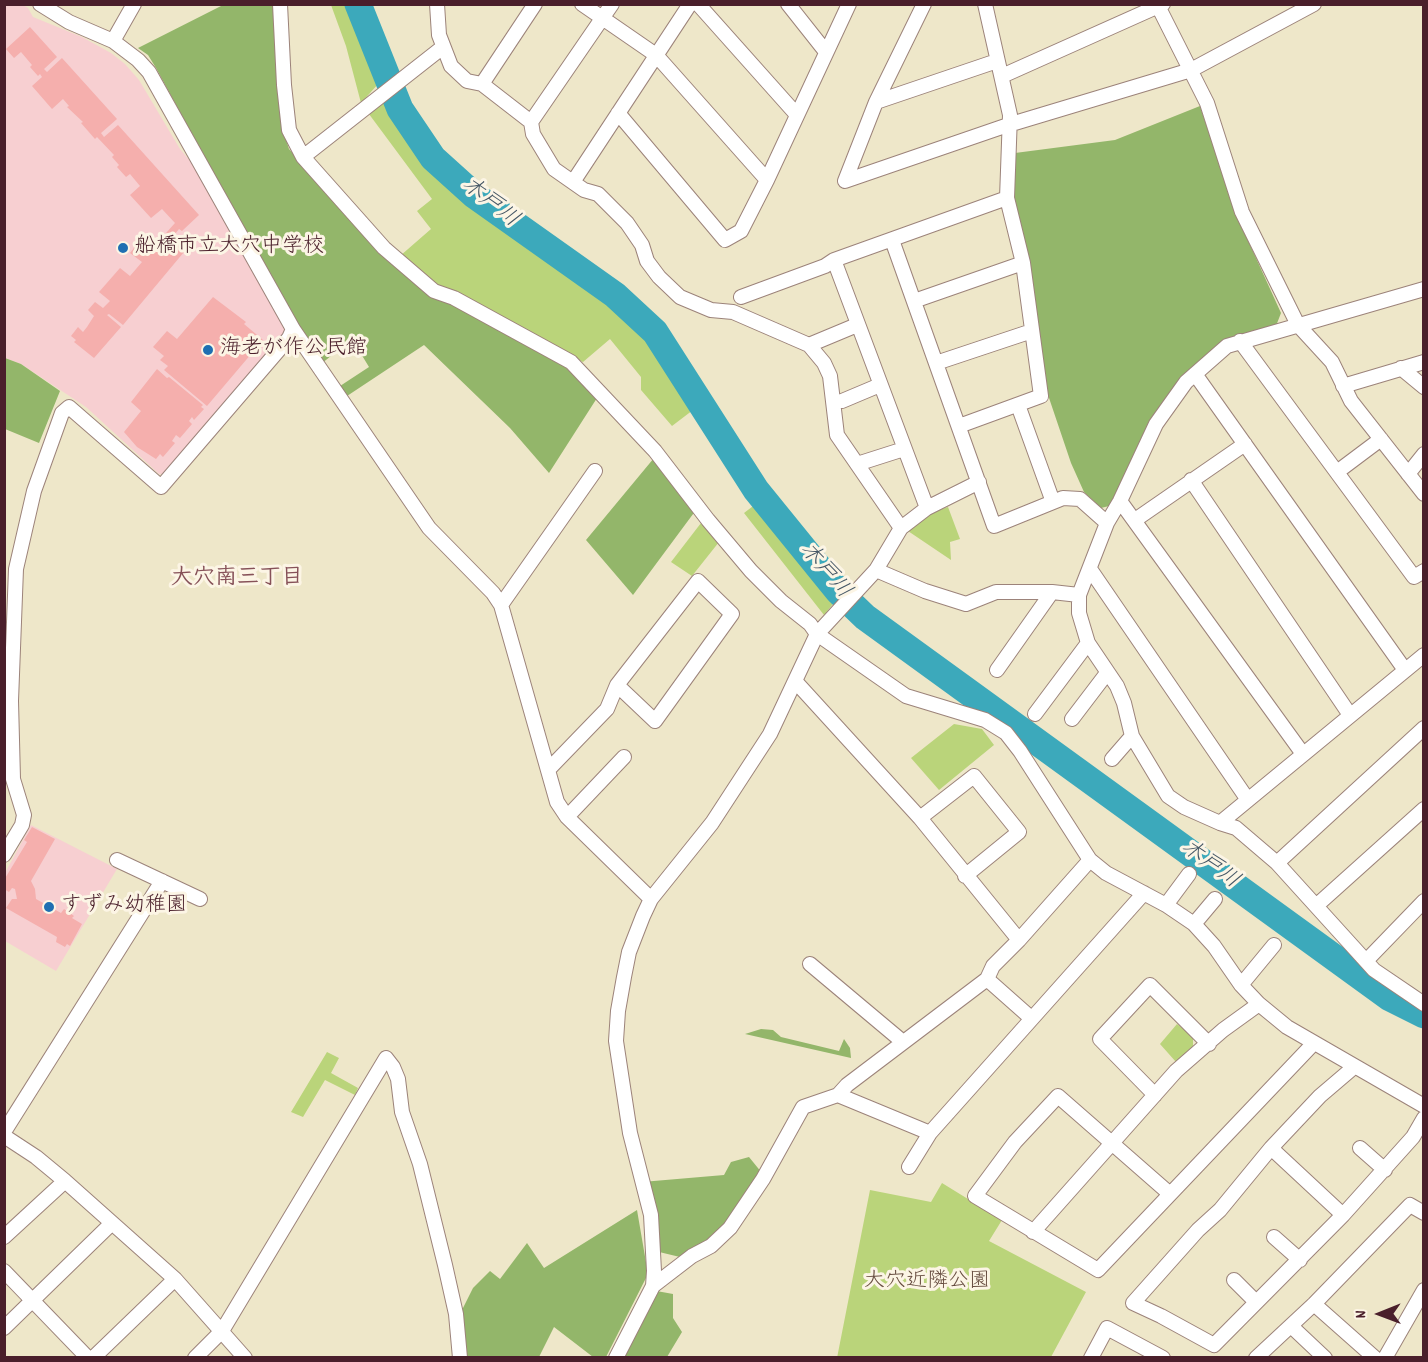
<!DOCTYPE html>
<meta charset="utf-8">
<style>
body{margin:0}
#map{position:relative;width:1428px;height:1362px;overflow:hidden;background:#eee7c9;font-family:Dekko,sans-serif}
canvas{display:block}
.frame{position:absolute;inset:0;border:6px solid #4a1f2b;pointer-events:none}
.north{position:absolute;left:1350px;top:1284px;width:60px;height:60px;-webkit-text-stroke:4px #fcf5e5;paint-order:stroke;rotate:269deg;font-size:16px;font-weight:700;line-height:24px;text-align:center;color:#4a1f2b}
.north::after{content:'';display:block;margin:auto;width:21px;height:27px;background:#4a1f2b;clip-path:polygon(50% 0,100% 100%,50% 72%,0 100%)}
</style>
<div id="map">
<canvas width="1428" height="1362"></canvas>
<div class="frame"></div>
<div class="north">N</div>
</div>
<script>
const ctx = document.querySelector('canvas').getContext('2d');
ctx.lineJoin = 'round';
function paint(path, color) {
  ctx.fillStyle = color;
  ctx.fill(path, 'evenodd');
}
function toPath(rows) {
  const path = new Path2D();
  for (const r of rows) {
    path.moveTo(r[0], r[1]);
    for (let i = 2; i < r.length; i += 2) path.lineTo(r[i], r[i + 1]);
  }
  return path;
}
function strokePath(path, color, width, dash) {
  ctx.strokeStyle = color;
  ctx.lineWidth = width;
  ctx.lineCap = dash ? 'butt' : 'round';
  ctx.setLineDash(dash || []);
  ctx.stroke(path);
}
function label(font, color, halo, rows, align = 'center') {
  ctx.font = font + ' Dekko,"Klee One",sans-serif';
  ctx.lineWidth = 6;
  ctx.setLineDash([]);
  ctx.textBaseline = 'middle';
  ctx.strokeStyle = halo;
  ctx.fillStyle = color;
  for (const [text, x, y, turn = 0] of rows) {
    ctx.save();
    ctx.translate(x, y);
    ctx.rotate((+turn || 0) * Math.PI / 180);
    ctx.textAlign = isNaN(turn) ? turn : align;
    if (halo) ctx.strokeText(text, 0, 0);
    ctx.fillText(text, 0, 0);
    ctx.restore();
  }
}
paint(toPath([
 [5,5,23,5,28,8,33,17,82,37,111,53,125,64,139,80,180,149,197,169,287,327,282,336,166,474,159,474,86,407,21,364,5,358],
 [31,825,117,869,56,971,5,941,5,873]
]), '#f7cfd1');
paint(toPath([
 [331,5,350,5,379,83,361,103,346,46],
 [388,100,425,162,522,238,601,295,649,339,693,410,672,426,641,390,641,377,610,339,583,362,436,287,400,256,431,229,417,211,432,199,366,110],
 [761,500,837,599,824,615,744,513],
 [948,507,960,539,950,542,951,560,908,531,933,512],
 [701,523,719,542,692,576,671,562],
 [954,724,982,729,994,745,939,790,911,758],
 [1177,1024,1193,1036,1193,1046,1176,1062,1160,1044],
 [327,1052,339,1058,331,1073,358,1088,355,1095,325,1080,303,1117,291,1112],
 [942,1183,1002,1220,989,1241,1086,1292,1051,1357,837,1358,870,1190,931,1202]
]), '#bad47a');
paint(toPath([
 [223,5,276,5,283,130,289,149,381,251,453,302,564,366,597,398,549,473,510,428,424,345,344,398,337,388,369,367,352,339,321,364,293,320,156,68,148,55,138,48],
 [1200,106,1236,214,1281,313,1276,326,1239,335,1191,371,1114,498,1109,506,1101,508,1084,492,1071,463,1047,392,1030,261,1013,197,1015,153,1115,140],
 [5,358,21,364,60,391,39,443,5,429],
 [654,458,696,510,633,595,586,540],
 [761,1029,773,1030,781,1037,839,1051,844,1039,850,1048,851,1058,745,1034],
 [749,1157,762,1173,727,1226,707,1245,680,1257,655,1251,642,1182,724,1175,731,1162],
 [637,1210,648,1274,606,1357,593,1357,554,1327,539,1357,466,1357,462,1310,473,1288,490,1271,500,1279,527,1243,544,1268],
 [651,1290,673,1294,673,1318,682,1332,667,1357,621,1358]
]), '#93b66a');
strokePath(toPath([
 [358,4,400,109,433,158,474,195,615,295,655,332,756,490,838,591,865,617,1390,998,1424,1015]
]), '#3ca9bb', 27);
paint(toPath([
 [30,27,57,57,44,69,47,72,62,58,117,119,101,133,104,137,118,125,199,215,182,231,179,229,175,234,189,246,123,325,109,314,107,315,121,327,94,358,74,342,76,340,71,336,78,327,83,332,87,327,94,316,88,310,95,302,103,308,110,301,99,292,120,268,130,276,142,262,130,253,138,243,149,252,175,223,162,209,151,218,130,195,140,186,130,174,126,177,117,167,119,165,112,157,114,155,97,137,95,139,81,123,83,122,67,107,69,106,63,99,52,109,32,86,42,77,40,74,38,76,30,67,32,65,21,52,14,58,6,49],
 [213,297,246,322,244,324,263,340,207,406,164,370,168,366,160,360,164,356,153,347,167,331,177,339],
 [157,369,167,378,169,377,203,405,201,407,204,409,194,420,192,417,189,421,192,424,180,438,176,435,172,441,175,443,163,457,160,454,156,459,137,447,124,432,141,411,131,402],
 [32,827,55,839,31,881,35,889,36,899,61,913,64,909,74,916,72,918,82,924,70,946,67,944,65,947,56,942,57,937,6,908,12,899,17,899,15,889,12,888,9,892,4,889,4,880,27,842,24,840]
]), '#f5afad');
const minor = toPath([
 [280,4,284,85,289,130,303,157,384,248,434,291,454,298,571,362,655,451,708,520,751,571,781,601,810,624,817,634,906,696,985,720,1006,733,1020,751,1090,860,1106,873,1166,905,1194,924,1214,946,1241,985,1259,1004,1287,1027,1424,1106],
 [437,4,439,35,451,66,467,81,482,84,531,122,533,134,554,169,584,190,598,194,627,223,642,245,647,261,659,277,680,297,711,310,733,312,809,345,824,363,830,376,837,435,901,528],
 [582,4,656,55,767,180],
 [698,4,797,115],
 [788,4,826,52],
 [924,4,876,102,845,181,1008,125,1191,70,1314,4],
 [1157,4,1207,103,1242,212,1298,325,1332,362,1351,401,1424,494],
 [113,41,134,4],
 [1002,76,1163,4],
 [482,84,535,4],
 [876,102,997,61],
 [618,113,725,240,741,231,767,180,849,4],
 [531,122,612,4],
 [303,157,443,47],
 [573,182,690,4],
 [892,240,994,526,1063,498,1080,499,1107,523],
 [834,260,927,508],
 [1424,289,1227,346,1186,382,1156,424,1120,501,1107,523,1079,595,1079,613,1088,643,1117,686,1124,703,1132,736,1168,796,1184,807,1220,823,1236,828,1277,863,1374,970,1424,1004],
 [741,297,825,266,834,260,1007,198],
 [914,301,1023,263],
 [293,329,429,528,493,593,501,605,557,802,567,817,651,899],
 [1240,341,1414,577,1424,571],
 [809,345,857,325],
 [936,363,1032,331],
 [1401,368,1424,387],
 [1195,374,1405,670],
 [1343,386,1424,362],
 [842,401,880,385],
 [1018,405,1053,502],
 [959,426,1041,396,1023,263,1007,198,1010,115,985,4],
 [857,464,904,449],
 [1337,472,1381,439],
 [1408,474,1424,454],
 [1191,480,1350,715],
 [1120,501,1303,754],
 [1135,520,1245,444],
 [1090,569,1248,800],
 [876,570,925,591,966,604,996,592,1052,592,1079,595],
 [501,605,595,471],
 [997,670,1052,592],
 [795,681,920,818,1019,940],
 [1035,714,1088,643],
 [1072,719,1107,673],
 [1112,759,1132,736],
 [548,770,607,709,617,685,698,581,732,614,655,721,617,685],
 [567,817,624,757],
 [920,818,974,776,1019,832,965,876],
 [1220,823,1424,655],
 [4,855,22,825,24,815,13,779,11,701,16,569,34,491,62,413,69,407,161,487,289,338,293,329,149,72,138,60,113,41,69,22,40,4],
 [117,860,200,899],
 [1277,863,1424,728],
 [1166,905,1189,874],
 [1316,906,1424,809],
 [1194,924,1215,899],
 [1366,961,1424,901],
 [810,964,903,1042],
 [987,979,1031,1018],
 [1241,985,1274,945],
 [1354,1067,1320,1096,1271,1148,1220,1210,1198,1230,1133,1303,1161,1316,1214,1345,1343,1215,1413,1137,1424,1118],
 [838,1095,930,1133],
 [1155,1095,1100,1039,1150,985,1209,1044],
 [4,1132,162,881],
 [4,1136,36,1157,65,1181,175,1279,245,1358],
 [1271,1148,1343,1215],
 [1360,1148,1385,1170],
 [909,1167,930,1133,1144,893],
 [1170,1194,1058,1096,1015,1142,975,1196,1098,1270,1314,1043],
 [1033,1232,1176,1071,1223,1030,1259,1004],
 [4,1237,65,1181],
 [1274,1237,1300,1260],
 [4,1271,88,1358],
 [1234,1280,1256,1302],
 [653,1286,692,1256,711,1246,730,1228,763,1179,803,1107,838,1095,847,1085,987,979,993,966,1019,940,1090,860],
 [1314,1304,1375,1358],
 [1291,1326,1325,1358],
 [4,1328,112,1223],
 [93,1358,175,1279],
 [195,1358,222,1331,386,1058,393,1067,398,1079,402,1112,420,1164,445,1265,456,1314,460,1358],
 [616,1358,653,1286,654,1271,651,1215,630,1133,616,1041,618,1011,624,977,629,952,643,916,651,899,712,823,770,734,817,634,876,570,901,528,927,508,979,482],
 [1091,1358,1107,1328,1163,1358],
 [1256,1358,1314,1304,1410,1205,1424,1213],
 [1385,1358,1424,1290]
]);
strokePath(minor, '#9c837a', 16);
strokePath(minor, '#fff', 14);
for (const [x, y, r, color] of [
 [123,248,6,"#1f6fb2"],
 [208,350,6,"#1f6fb2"],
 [49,907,6,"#1f6fb2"]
]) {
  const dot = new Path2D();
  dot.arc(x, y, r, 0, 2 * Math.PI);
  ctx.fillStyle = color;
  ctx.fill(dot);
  strokePath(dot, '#fcf5e5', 2);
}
label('21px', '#4a1f2b', '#fcf5e5', [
 ["船橋市立大穴中学校",135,248],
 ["海老が作公民館",220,350],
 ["すずみ幼稚園",61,907]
], 'left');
label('21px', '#664c3f', '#fcf5e5', [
 ["大穴近隣公園",927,1283]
]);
label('italic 22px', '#445665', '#fcf5e5', [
 ["木戸川",489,204,38],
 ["木戸川",824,572,49],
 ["木戸川",1209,866,36]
]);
label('bold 22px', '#865158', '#fcf5e5', [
 ["大穴南三丁目",237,580]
]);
</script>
